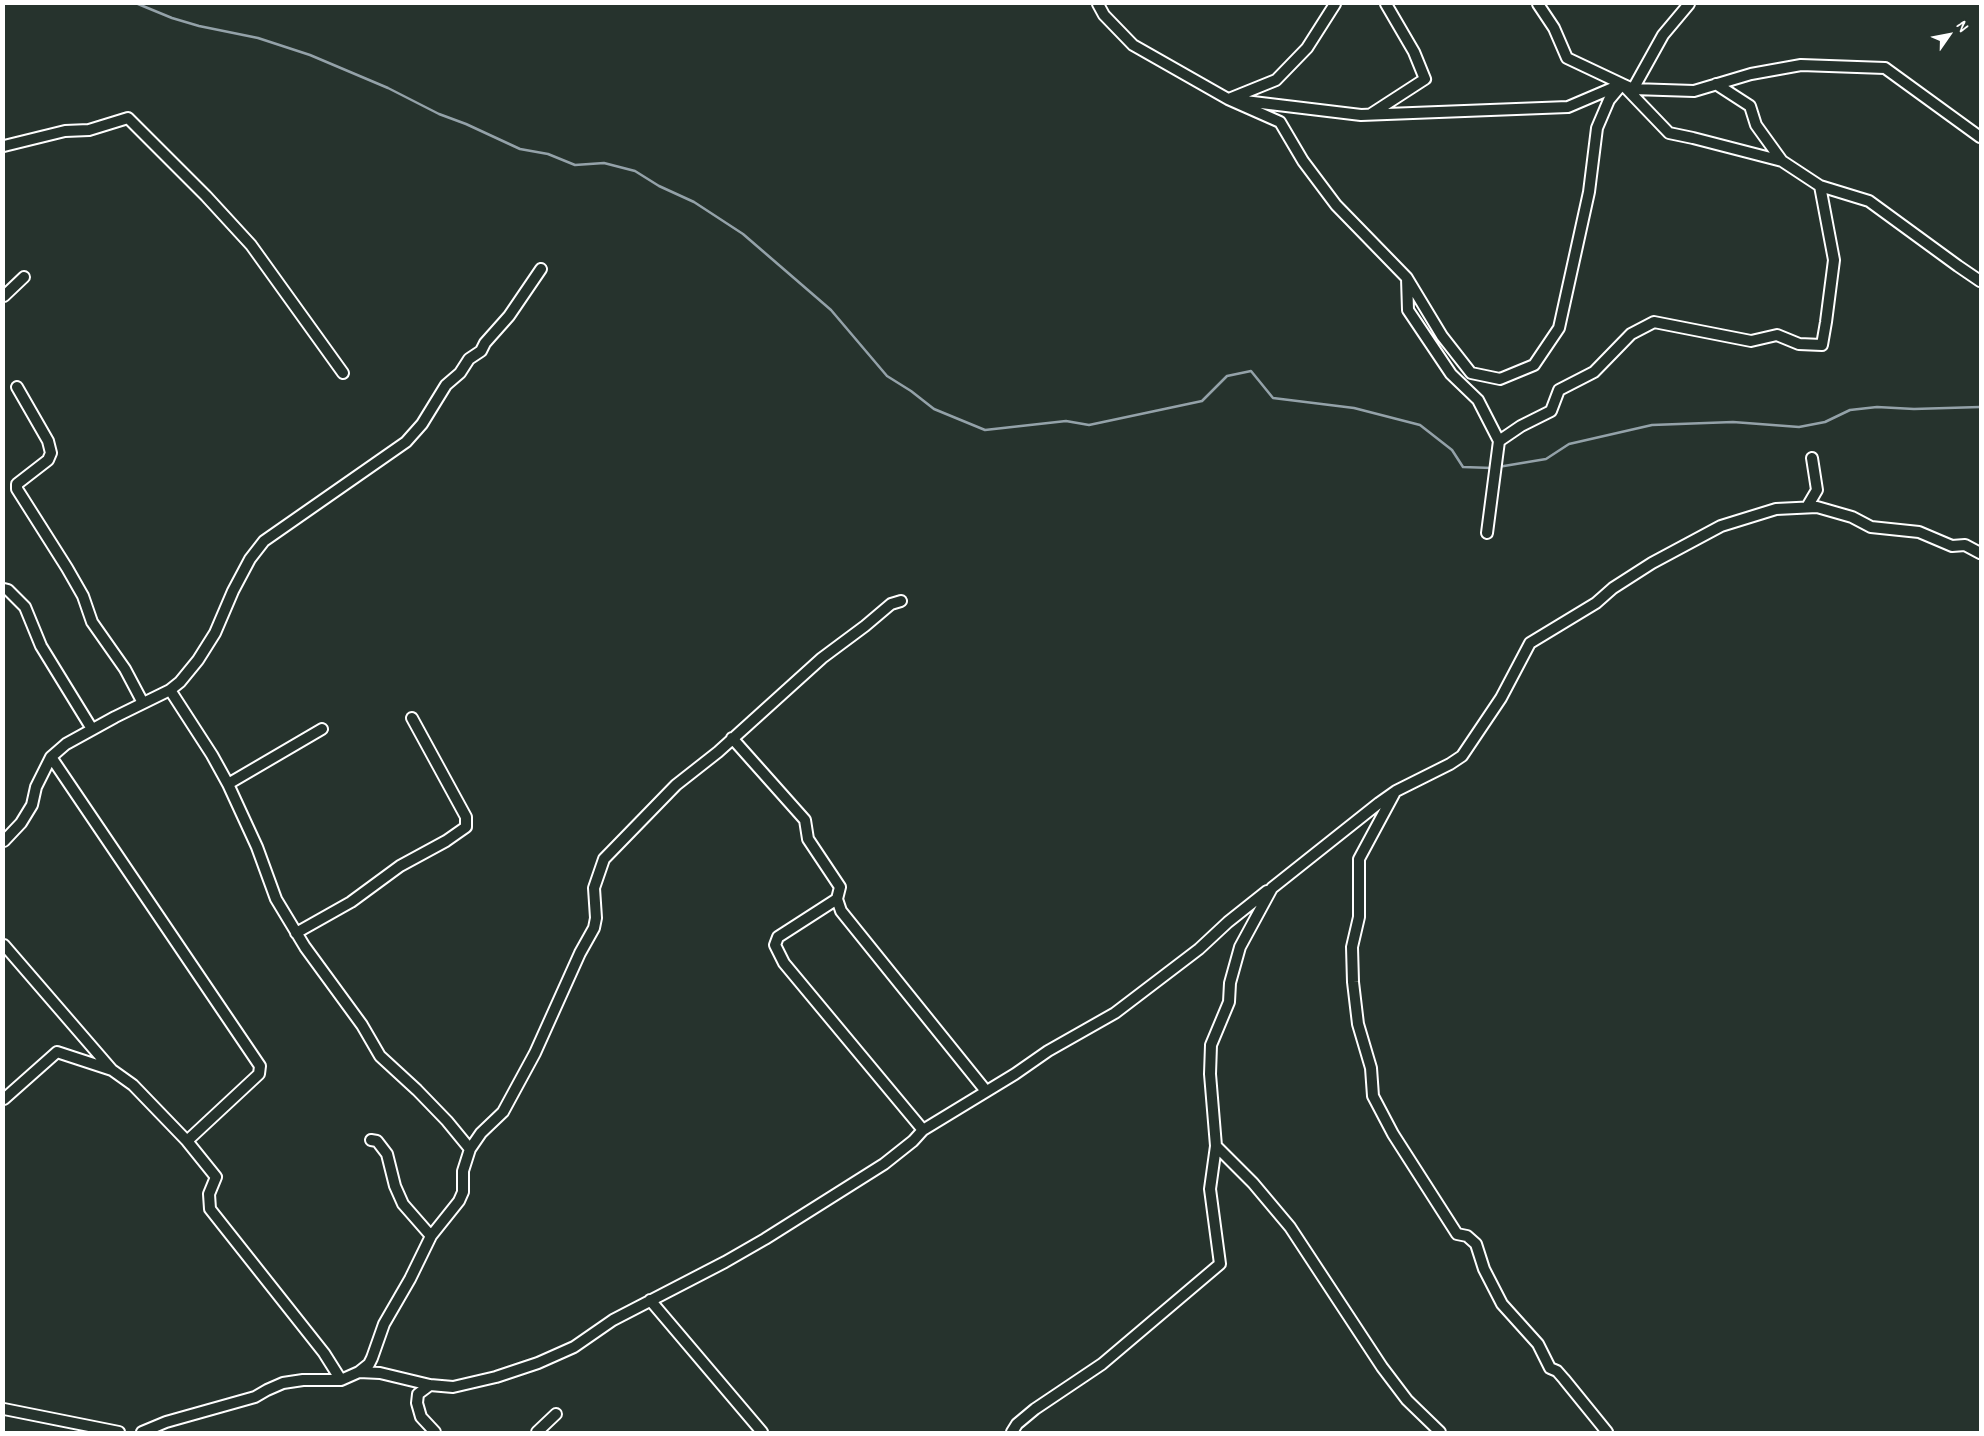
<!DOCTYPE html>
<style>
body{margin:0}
#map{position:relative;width:1984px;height:1436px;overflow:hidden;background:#26332d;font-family:Pangolin,sans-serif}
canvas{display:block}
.frame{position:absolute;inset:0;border:5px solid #fff;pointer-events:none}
.north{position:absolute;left:1924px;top:10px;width:50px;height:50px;-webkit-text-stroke:4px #26332d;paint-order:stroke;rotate:57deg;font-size:14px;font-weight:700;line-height:20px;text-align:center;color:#fff}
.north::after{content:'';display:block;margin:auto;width:18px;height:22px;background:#fff;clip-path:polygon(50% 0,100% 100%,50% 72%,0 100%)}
</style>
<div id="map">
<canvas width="1984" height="1436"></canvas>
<div class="frame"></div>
<div class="north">N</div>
</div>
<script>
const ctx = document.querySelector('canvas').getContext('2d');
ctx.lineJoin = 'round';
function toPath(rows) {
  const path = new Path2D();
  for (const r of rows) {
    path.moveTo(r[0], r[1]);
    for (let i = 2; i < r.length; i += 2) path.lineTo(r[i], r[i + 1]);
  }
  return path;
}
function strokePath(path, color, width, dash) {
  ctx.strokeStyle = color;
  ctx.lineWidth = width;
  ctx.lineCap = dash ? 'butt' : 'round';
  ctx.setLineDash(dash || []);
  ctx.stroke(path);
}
strokePath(toPath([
 [138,4,172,18,199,26,258,38,310,55,388,88,439,114,466,124,520,149,548,154,575,165,604,163,635,171,659,186,694,202,743,234,831,310,887,376,911,391,934,409,985,430,1066,421,1089,425,1202,401,1227,376,1251,371,1273,398,1354,408,1420,425,1452,450,1463,467,1492,468],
 [1498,467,1546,459,1569,444,1652,425,1733,422,1799,427,1825,422,1850,410,1877,407,1914,409,1980,407]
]), '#94a2a9', 2.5);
const minor = toPath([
 [1098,4,1104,15,1133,45,1228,99,1280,122,1303,161,1336,205,1407,278,1408,310,1451,374,1478,400,1499,441,1487,533],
 [1538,4,1554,28,1567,58,1622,84,1669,133,1693,138,1782,161],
 [1716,84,1750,106,1756,125,1782,161,1820,186,1869,201,1958,266,1980,281],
 [1633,89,1663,35,1689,4],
 [1228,99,1361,115,1568,107,1622,84,1633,89,1694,91,1751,74,1801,65,1885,68,1980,137],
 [1229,99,1276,80,1307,48,1335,4],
 [1371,114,1425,79,1414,52,1386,4],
 [4,146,65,131,89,130,128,118,206,196,251,245,343,373],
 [1407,278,1442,336,1471,373,1500,379,1534,365,1559,328,1589,192,1597,128,1609,100,1619,88],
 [4,296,24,277],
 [17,387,48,441,51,453,48,460,17,484,17,489,67,568,83,596,92,622,125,669,143,703],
 [1499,441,1521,426,1551,411,1559,390,1594,372,1631,334,1654,322,1751,341,1777,335,1799,344,1822,345,1826,322,1834,260,1820,186],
 [1807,507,1817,490,1812,458],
 [4,589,8,590,25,607,41,646,92,729],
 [170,690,212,755,228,784,257,847,276,899,305,947,362,1025,380,1056,417,1090,447,1121,470,1149],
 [732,738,805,820,808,839,840,887,837,899,841,911,986,1091],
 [51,757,260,1066,259,1074,187,1141],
 [228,784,322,729],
 [1394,794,1359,859,1359,917,1352,947,1353,982,1358,1024,1371,1068,1373,1096,1393,1134,1457,1234,1467,1236,1476,1244,1484,1269,1502,1304,1538,1344,1550,1368,1557,1371,1564,1379,1607,1432],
 [4,841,21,823,32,805,36,787,51,757,66,744,115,717,170,690,180,682,198,660,215,633,233,591,250,559,264,541,406,442,422,424,446,385,460,373,469,359,481,351,485,343,509,316,541,269],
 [837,899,778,937,775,945,784,963,923,1130],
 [296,933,351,902,400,866,446,841,466,827,466,817,412,718],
 [4,945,112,1070],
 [4,1099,57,1052,112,1070,133,1085,187,1141,216,1177,209,1194,210,1209,324,1353,341,1380],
 [371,1140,377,1141,387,1154,395,1186,403,1204,431,1236],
 [1216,1146,1253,1183,1290,1227,1382,1367,1407,1400,1440,1432],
 [650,1300,762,1432],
 [359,1372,369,1364,372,1358,384,1324,410,1279,431,1236,459,1201,463,1192,463,1171,470,1149,481,1133,503,1112,535,1053,580,953,594,928,596,918,594,888,604,859,676,785,718,752,822,658,865,626,891,604,901,601],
 [430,1385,418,1394,417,1403,421,1417,435,1432],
 [4,1409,119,1432],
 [142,1432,166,1422,255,1397,267,1390,283,1383,303,1380,341,1380,359,1372,380,1373,430,1385,453,1387,496,1377,538,1363,574,1347,613,1320,725,1262,765,1239,884,1164,913,1141,923,1130,1015,1074,1048,1051,1115,1013,1199,949,1228,922,1267,891],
 [537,1432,556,1414],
 [1012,1432,1017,1424,1035,1409,1102,1364,1220,1264,1210,1189,1216,1146,1210,1074,1211,1045,1229,1002,1230,983,1240,947,1272,888,1379,803,1396,791,1450,764,1462,756,1501,698,1530,643,1596,603,1613,588,1652,563,1721,526,1776,509,1817,507,1852,517,1871,527,1919,532,1952,546,1965,545,1980,553]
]);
strokePath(minor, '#fff', 14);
strokePath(minor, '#26332d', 10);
</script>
